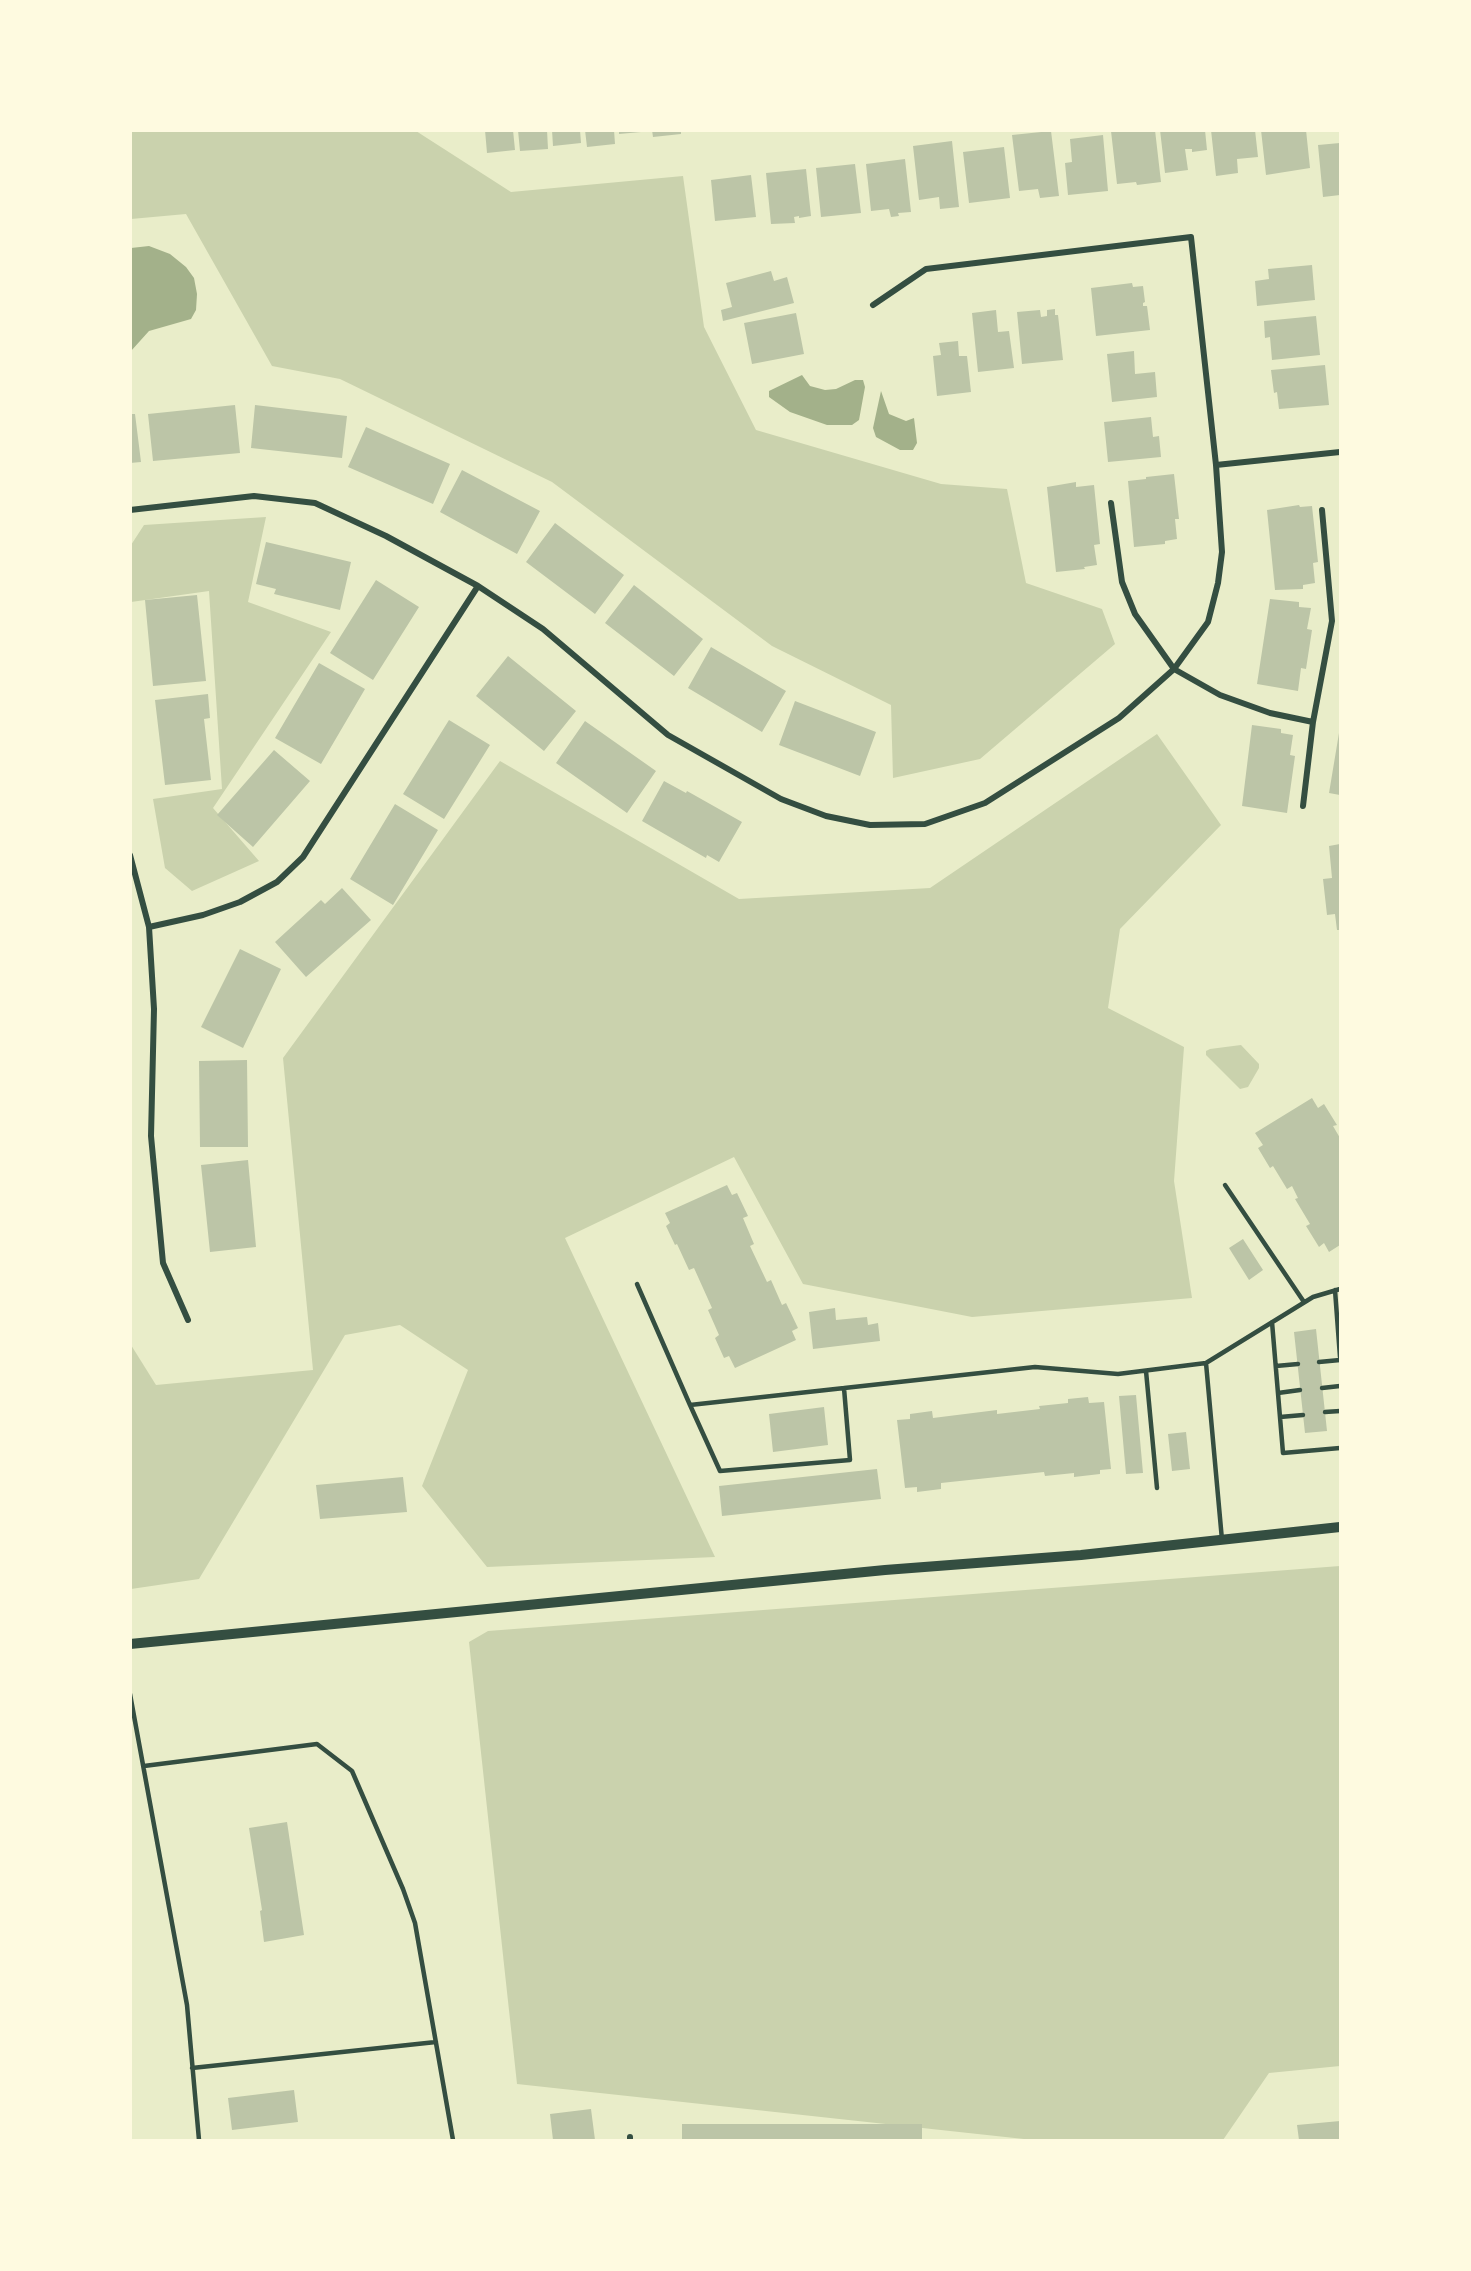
<!DOCTYPE html>
<style>
body{margin:0}
#map{position:relative;width:1471px;height:2271px;overflow:hidden;background:#e9edc9;font-family:"Space Grotesk",sans-serif}
canvas{display:block}
.frame{position:absolute;inset:0;border:132px solid #fefae0;pointer-events:none}
</style>
<div id="map">
<canvas width="1471" height="2271"></canvas>
<div class="frame"></div>
</div>
<script>
const ctx = document.querySelector('canvas').getContext('2d');
ctx.lineJoin = 'round';
function paint(path, color) {
  ctx.fillStyle = color;
  ctx.fill(path, 'evenodd');
}
function toPath(rows) {
  const path = new Path2D();
  for (const r of rows) {
    path.moveTo(r[0], r[1]);
    for (let i = 2; i < r.length; i += 2) path.lineTo(r[i], r[i + 1]);
  }
  return path;
}
function strokePath(path, color, width, dash) {
  ctx.strokeStyle = color;
  ctx.lineWidth = width;
  ctx.lineCap = dash ? 'butt' : 'round';
  ctx.setLineDash(dash || []);
  ctx.stroke(path);
}
paint(toPath([
 [131,130,416,131,511,192,683,176,704,327,756,430,941,484,1007,489,1026,583,1102,609,1115,644,980,759,893,778,891,705,772,646,552,482,340,379,272,366,186,214,131,219],
 [266,517,248,602,331,632,213,808,259,861,192,891,165,868,153,799,222,789,209,591,131,602,131,545,144,525],
 [1157,734,1221,825,1120,929,1108,1008,1184,1047,1174,1181,1192,1298,972,1317,803,1284,734,1157,565,1238,715,1557,487,1567,422,1486,468,1370,400,1325,345,1335,199,1579,131,1589,131,1345,156,1385,313,1370,283,1058,500,761,739,899,930,888],
 [1241,1045,1259,1064,1259,1068,1248,1087,1240,1089,1206,1055,1206,1051,1210,1049],
 [1340,1566,1340,2066,1269,2073,1223,2140,1033,2140,517,2084,469,1642,488,1631]
]), '#cad2ad');
paint(toPath([
 [149,246,170,254,186,267,194,278,197,294,196,310,191,319,149,331,131,351,131,248],
 [802,375,810,386,825,390,836,389,855,380,863,380,865,387,859,420,852,425,827,425,790,412,769,397,769,391],
 [881,391,889,414,906,421,914,418,917,443,913,450,900,450,876,437,873,428]
]), '#a3b18a');
paint(toPath([
 [485,130,513,130,515,150,487,153],
 [518,130,547,130,548,149,520,151],
 [552,130,580,130,581,143,553,146],
 [585,130,614,130,615,144,587,147],
 [619,130,641,130,641,132,619,134],
 [652,130,681,130,681,134,653,137],
 [1155,130,1161,182,1137,185,1136,182,1117,184,1111,131],
 [1160,130,1205,130,1207,150,1192,152,1192,149,1185,149,1188,170,1165,173],
 [1211,130,1255,130,1258,157,1237,159,1238,173,1216,176],
 [1261,130,1306,130,1310,168,1266,175],
 [1051,131,1059,196,1040,198,1038,189,1019,191,1012,135],
 [1103,135,1108,191,1068,195,1065,163,1072,162,1070,139],
 [952,141,959,207,940,209,939,197,919,200,913,146],
 [1340,143,1340,195,1323,197,1318,145],
 [1004,147,1010,198,969,203,963,152],
 [905,159,911,212,898,213,899,216,891,217,889,209,871,211,866,164],
 [855,164,861,213,821,217,816,168],
 [806,169,811,216,799,218,799,216,794,217,795,223,771,224,766,173],
 [751,175,756,217,715,221,711,180],
 [1312,265,1315,300,1257,306,1255,281,1269,279,1268,269],
 [771,271,774,281,787,277,794,303,723,321,721,310,732,307,726,283],
 [1132,283,1133,287,1143,286,1145,302,1143,303,1143,306,1147,306,1150,330,1096,336,1091,288],
 [1055,309,1055,315,1058,315,1063,360,1022,364,1017,312,1040,310,1041,317,1047,316,1047,310],
 [996,310,998,332,1009,331,1014,368,978,372,972,313],
 [796,313,804,354,752,364,744,323],
 [1316,316,1320,355,1272,360,1270,337,1265,338,1264,321],
 [958,341,959,356,967,356,971,392,937,396,933,356,941,355,939,343],
 [1134,351,1135,374,1155,372,1157,397,1112,402,1107,354],
 [1325,365,1329,405,1279,409,1277,392,1274,393,1271,370],
 [235,405,240,453,153,461,148,414],
 [255,405,347,416,342,458,251,448],
 [130,414,135,414,141,462,130,463],
 [1151,417,1153,437,1159,436,1161,457,1108,462,1104,422],
 [366,427,450,464,433,504,348,467],
 [462,470,540,511,517,554,440,512],
 [1174,474,1179,519,1175,519,1177,539,1165,541,1165,544,1134,547,1128,481,1146,479,1146,477],
 [1076,482,1076,487,1094,485,1100,544,1094,545,1097,565,1084,567,1085,569,1056,572,1047,487],
 [1299,505,1300,507,1312,506,1318,562,1313,563,1315,583,1303,585,1303,589,1275,590,1267,510],
 [555,523,624,575,595,614,526,562],
 [266,542,351,562,340,610,274,594,276,589,256,584],
 [376,580,419,607,373,680,330,653],
 [634,585,703,639,674,676,605,623],
 [197,595,206,681,153,686,145,600],
 [1270,599,1299,602,1299,607,1311,608,1307,629,1312,630,1306,669,1301,668,1298,691,1257,684],
 [711,647,786,691,762,732,688,688],
 [508,656,576,711,544,751,476,696],
 [319,663,365,689,321,764,275,738],
 [208,694,210,718,204,719,211,780,165,785,155,700],
 [795,701,876,732,860,776,779,745],
 [449,720,490,745,444,819,403,794],
 [585,721,656,771,627,813,556,763],
 [1252,725,1281,729,1281,733,1293,735,1290,755,1295,756,1287,813,1242,806],
 [1339,733,1340,733,1340,795,1329,793],
 [274,750,310,781,253,847,217,815],
 [664,781,686,793,687,791,742,822,719,862,707,855,706,858,642,821],
 [395,804,438,830,393,905,350,879],
 [1340,844,1340,930,1337,930,1335,914,1327,915,1323,879,1332,878,1329,846],
 [342,888,371,920,306,977,275,942,321,900,325,904],
 [240,949,281,969,243,1048,201,1027],
 [247,1060,248,1147,200,1147,199,1061],
 [1312,1098,1318,1108,1324,1104,1337,1125,1333,1126,1340,1138,1340,1245,1329,1252,1324,1243,1319,1247,1306,1226,1310,1224,1295,1199,1298,1198,1292,1186,1287,1189,1273,1166,1270,1168,1258,1148,1263,1145,1255,1133],
 [248,1160,256,1247,210,1252,201,1165],
 [727,1185,732,1195,737,1193,748,1216,743,1218,754,1244,750,1246,767,1282,771,1280,782,1305,786,1303,798,1328,792,1331,796,1340,735,1368,729,1356,724,1358,715,1338,719,1335,708,1310,712,1308,694,1268,689,1270,677,1244,675,1245,666,1226,670,1223,665,1213],
 [1243,1239,1263,1270,1249,1280,1229,1248],
 [835,1308,836,1320,867,1317,868,1325,878,1323,880,1341,813,1349,809,1312],
 [1316,1329,1327,1431,1305,1433,1294,1332],
 [1136,1395,1143,1473,1126,1474,1119,1396],
 [1088,1397,1089,1403,1104,1402,1111,1469,1100,1470,1100,1474,1074,1477,1074,1473,1045,1476,1044,1472,941,1483,941,1489,917,1492,917,1487,905,1488,897,1420,910,1419,910,1414,932,1411,933,1418,997,1410,997,1414,1040,1409,1039,1406,1068,1403,1068,1399],
 [824,1407,828,1445,773,1452,769,1414],
 [1186,1432,1190,1469,1172,1471,1168,1434],
 [877,1469,881,1499,722,1516,719,1486],
 [403,1477,407,1512,320,1519,316,1485],
 [287,1822,304,1935,264,1942,260,1911,262,1910,249,1828],
 [294,2090,298,2122,232,2130,228,2098],
 [591,2109,595,2140,553,2140,550,2114],
 [1340,2121,1340,2140,1299,2140,1297,2125],
 [682,2124,922,2124,922,2140,682,2140]
]), '#bcc5a7');
strokePath(toPath([
 [1225,1185,1304,1302],
 [637,1284,690,1405,1035,1367,1118,1374,1206,1363,1313,1297,1340,1289],
 [1335,1290,1340,1357],
 [1272,1322,1283,1453,1340,1448],
 [1319,1362,1340,1360],
 [1206,1363,1222,1540],
 [1276,1366,1298,1364],
 [1146,1371,1157,1488],
 [1322,1388,1340,1386],
 [1278,1393,1300,1390],
 [690,1405,720,1471,850,1460,844,1388],
 [1325,1412,1340,1411],
 [1280,1417,1303,1415],
 [130,1694,187,2005,199,2140],
 [144,1766,317,1744,352,1771,403,1889,415,1923,453,2140],
 [192,2068,436,2042]
]), '#344e41', 4.5);
strokePath(toPath([
 [1216,465,1340,452],
 [1111,503,1122,582,1135,614,1174,669,1220,695,1270,713,1313,722],
 [130,510,254,496,315,503,386,536,478,586,543,629,668,735,781,799,826,816,870,825,925,824,985,803,1119,718,1174,669,1208,622,1218,583,1222,552,1216,465,1191,237,926,269,873,305],
 [1303,806,1313,722,1332,621,1322,510],
 [130,855,149,927,154,1009,151,1136,163,1263,188,1320],
 [149,927,203,915,240,902,277,882,303,857,478,586],
 [630,2137,630,2140]
]), '#344e41', 6);
strokePath(toPath([
 [130,1644,885,1570,1081,1555,1340,1527]
]), '#344e41', 10);
</script>
